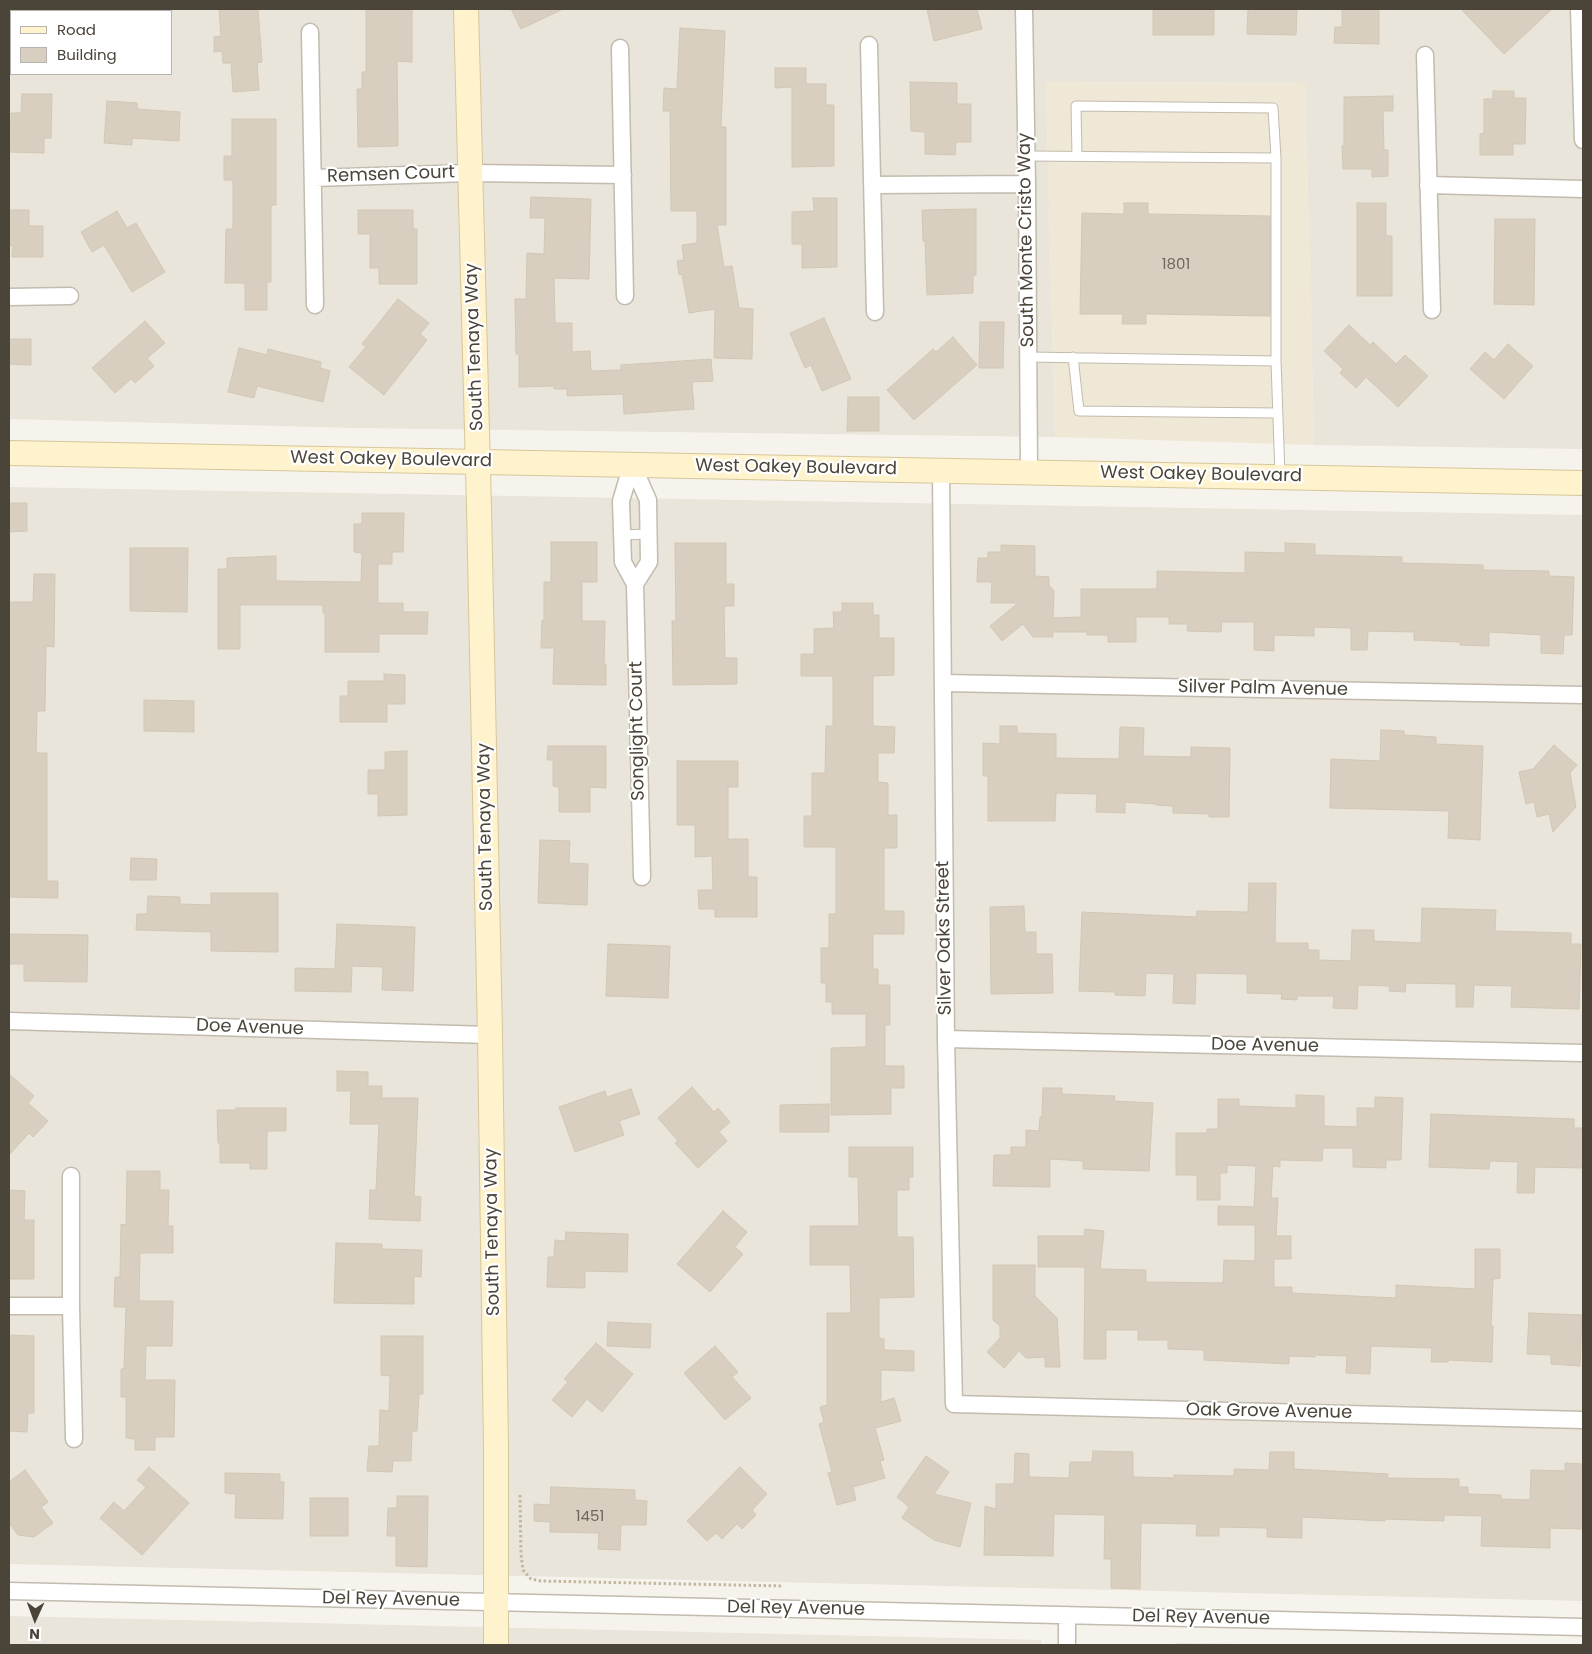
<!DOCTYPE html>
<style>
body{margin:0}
#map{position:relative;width:1592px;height:1654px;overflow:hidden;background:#f6f3ec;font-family:Poppins,sans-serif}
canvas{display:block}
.frame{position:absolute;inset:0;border:10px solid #4b4439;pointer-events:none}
.legend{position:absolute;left:10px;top:10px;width:162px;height:65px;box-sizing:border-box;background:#fff;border:1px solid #b7b4b0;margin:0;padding:6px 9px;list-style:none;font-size:15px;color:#4b4439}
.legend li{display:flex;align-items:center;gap:10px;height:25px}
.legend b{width:25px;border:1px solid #b7b4b0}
.north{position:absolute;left:10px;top:1594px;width:50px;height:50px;-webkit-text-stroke:4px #fff;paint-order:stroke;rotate:182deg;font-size:14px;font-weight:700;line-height:20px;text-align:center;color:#4b4439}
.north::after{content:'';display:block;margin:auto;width:18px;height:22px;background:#4b4439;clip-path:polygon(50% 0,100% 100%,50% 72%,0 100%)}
</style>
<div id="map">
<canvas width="1592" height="1654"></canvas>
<div class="frame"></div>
<ul class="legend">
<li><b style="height:6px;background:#fff3cd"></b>Road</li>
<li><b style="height:14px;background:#d8cfc1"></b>Building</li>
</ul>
<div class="north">N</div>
</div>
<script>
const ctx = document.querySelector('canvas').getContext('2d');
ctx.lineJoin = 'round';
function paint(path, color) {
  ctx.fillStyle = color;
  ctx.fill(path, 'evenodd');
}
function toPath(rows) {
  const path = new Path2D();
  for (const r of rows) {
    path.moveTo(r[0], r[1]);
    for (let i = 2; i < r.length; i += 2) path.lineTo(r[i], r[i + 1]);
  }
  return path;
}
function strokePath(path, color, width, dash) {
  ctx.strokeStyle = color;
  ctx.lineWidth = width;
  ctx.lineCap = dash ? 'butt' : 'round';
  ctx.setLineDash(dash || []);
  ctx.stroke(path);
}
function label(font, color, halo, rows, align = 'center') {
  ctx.font = font + ' Poppins,sans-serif';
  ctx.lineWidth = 4.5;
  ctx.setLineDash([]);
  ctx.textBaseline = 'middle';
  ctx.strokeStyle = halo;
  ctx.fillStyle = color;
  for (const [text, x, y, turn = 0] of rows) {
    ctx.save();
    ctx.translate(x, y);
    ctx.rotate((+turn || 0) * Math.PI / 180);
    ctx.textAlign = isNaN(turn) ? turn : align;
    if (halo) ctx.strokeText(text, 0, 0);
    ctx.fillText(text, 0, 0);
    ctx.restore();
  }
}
paint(toPath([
 [9,9,1583,9,1583,449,1314,445,1305,83,1046,82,1055,437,355,428,9,419],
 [11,11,171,11,171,74,11,74],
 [9,487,1583,515,1583,1601,9,1564],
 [9,1616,1041,1640,1041,1645,9,1645],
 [1175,1643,1322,1645,1176,1645]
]), '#eae5da');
paint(toPath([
 [1046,82,1305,83,1314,445,1055,437]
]), '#efe8d6');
const building = toPath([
 [219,9,258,9,262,62,257,63,259,90,233,92,231,63,223,63,222,51,214,52,214,37,221,36,219,9],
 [366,9,412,9,412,62,397,61,398,146,358,147,357,89,362,89,362,72,366,72,366,9],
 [511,9,563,9,521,29,511,9],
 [927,9,977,9,982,29,934,41,927,9],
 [1153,9,1214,9,1214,35,1153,35,1153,9],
 [1248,9,1297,9,1296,35,1247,34,1248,9],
 [1342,9,1379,9,1379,44,1334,43,1335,27,1342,27,1342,9],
 [1461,9,1552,9,1504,54,1461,9],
 [680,28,725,31,721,127,726,127,726,225,717,225,724,267,732,266,739,308,753,309,752,359,714,358,715,309,689,313,682,274,679,275,677,261,684,260,682,245,697,243,697,211,671,211,670,111,663,111,664,88,677,89,680,28],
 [775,68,806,68,806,84,826,84,826,105,834,105,834,166,792,167,792,87,775,88,775,68],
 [910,82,957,83,957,104,971,104,971,142,956,142,955,155,925,154,925,132,911,131,910,82],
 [1493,91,1514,91,1514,98,1526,98,1525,144,1513,144,1513,155,1480,155,1480,134,1484,133,1484,99,1493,99,1493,91],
 [22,94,52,94,51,138,44,138,44,153,9,152,9,121,11,121,11,113,21,113,22,94],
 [1393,96,1393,111,1383,111,1384,150,1388,150,1388,176,1372,177,1372,169,1343,169,1342,146,1344,146,1344,97,1393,96],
 [107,101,137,103,137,109,180,112,179,141,132,138,132,145,104,143,107,101],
 [232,119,276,119,276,205,271,205,271,282,267,282,267,310,245,310,245,283,225,283,226,229,233,229,233,180,224,180,224,156,232,156,232,119],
 [531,197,591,199,589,279,554,278,555,323,572,323,572,352,590,351,591,371,621,370,621,365,711,359,713,381,692,382,694,409,624,414,623,394,567,396,567,389,554,389,554,386,519,387,519,354,516,354,515,299,526,299,527,253,544,254,545,218,530,218,531,197],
 [813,198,837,198,837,267,802,268,802,244,792,244,792,212,814,211,813,198],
 [1124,203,1148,203,1148,214,1270,216,1270,316,1146,314,1146,324,1122,324,1123,314,1080,314,1082,213,1124,214,1124,203],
 [1357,203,1386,203,1386,236,1392,236,1392,296,1357,296,1357,203],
 [976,209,976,275,973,275,973,293,927,295,925,241,923,241,922,210,976,209],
 [9,210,29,210,29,226,43,226,43,257,12,257,13,246,9,246,9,210],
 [358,210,413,210,413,229,417,229,417,284,379,284,379,268,370,268,370,234,358,234,358,210],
 [117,211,127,228,136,223,165,272,132,292,104,245,92,252,81,232,117,211],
 [1495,219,1535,219,1534,305,1494,304,1495,219],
 [398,299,429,323,420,334,427,340,384,395,349,367,366,347,362,344,398,299],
 [824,318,851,379,822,391,811,365,805,368,790,333,824,318],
 [145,321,165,343,147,358,154,366,135,383,131,379,115,393,92,368,145,321],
 [980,322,1004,322,1003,368,979,368,980,322],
 [1349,325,1370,345,1373,342,1396,364,1405,355,1428,376,1398,407,1366,377,1356,388,1340,373,1343,369,1324,351,1349,325],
 [953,337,977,365,914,420,887,390,933,349,936,352,953,337],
 [9,339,31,339,31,365,9,364,9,339],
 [1508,344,1533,366,1504,399,1470,369,1485,352,1494,360,1508,344],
 [239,348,267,355,268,349,321,362,320,368,330,371,323,402,257,386,254,398,228,392,239,348],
 [848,397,879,397,879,431,847,431,848,397],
 [9,503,27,503,27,531,9,532,9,503],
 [362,513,404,513,403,552,392,552,392,564,378,564,378,603,403,603,403,612,428,612,427,634,379,634,379,652,325,652,325,613,323,613,323,605,240,605,240,649,218,649,218,569,227,569,227,558,276,556,276,581,361,582,362,553,354,552,354,524,362,524,362,513],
 [551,542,597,542,597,582,582,582,582,621,605,621,604,664,606,664,606,685,553,684,554,648,541,648,542,620,544,620,544,582,551,582,551,542],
 [675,543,726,543,726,584,734,584,734,606,724,606,725,658,737,658,737,684,673,685,672,621,676,621,675,543],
 [1285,543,1315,544,1315,555,1402,557,1402,563,1483,565,1483,570,1549,571,1549,576,1574,577,1572,635,1564,635,1563,654,1541,653,1541,635,1489,632,1489,646,1460,645,1460,642,1414,640,1414,632,1368,631,1367,650,1351,650,1351,628,1314,627,1314,636,1274,635,1274,651,1254,650,1254,622,1222,622,1221,632,1187,631,1188,624,1169,624,1169,617,1136,617,1136,642,1108,642,1108,635,1087,635,1087,632,1053,632,1053,637,1033,637,1023,624,1002,641,990,626,1018,603,991,603,992,582,977,582,978,558,988,558,988,552,1001,552,1001,545,1035,546,1035,576,1049,577,1049,585,1054,591,1053,618,1081,617,1081,589,1157,589,1157,571,1245,573,1245,552,1285,553,1285,543],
 [130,548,188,548,187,612,130,611,130,548],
 [34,574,55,574,54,647,46,646,45,711,37,711,36,753,47,753,47,881,58,881,58,898,9,897,9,602,33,602,34,574],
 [842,603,873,603,873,615,879,615,879,638,894,638,894,675,873,676,873,726,895,727,894,753,878,753,878,782,888,783,888,815,897,815,897,848,884,848,884,911,904,911,904,934,873,934,873,969,878,969,878,985,890,985,890,1025,885,1025,885,1066,904,1066,904,1088,891,1088,891,1114,831,1115,831,1048,866,1047,866,1014,832,1014,832,1002,826,1002,826,983,821,983,821,948,829,948,829,914,836,914,836,847,804,847,804,816,812,816,812,773,825,773,826,726,833,726,833,676,801,676,801,654,814,654,814,629,834,628,833,612,842,612,842,603],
 [384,674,405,675,405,704,387,704,387,722,340,722,340,696,348,696,348,681,384,681,384,674],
 [144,700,194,701,194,732,144,731,144,700],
 [1000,726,1017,726,1017,733,1056,734,1056,758,1119,759,1120,727,1144,728,1143,756,1191,757,1191,747,1230,748,1229,817,1209,817,1209,814,1173,813,1173,806,1156,805,1156,804,1125,802,1125,813,1096,812,1097,794,1056,793,1055,821,988,821,988,776,983,776,983,743,1000,744,1000,726],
 [1381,730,1404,731,1404,735,1436,737,1436,744,1483,746,1480,840,1448,838,1449,811,1330,808,1331,759,1380,761,1381,730],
 [1554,745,1577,765,1570,773,1576,807,1553,832,1549,814,1537,817,1534,802,1526,804,1519,772,1533,769,1554,745],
 [548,746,606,746,606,788,590,787,590,812,559,812,559,787,553,786,553,760,547,760,548,746],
 [407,751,407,815,378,816,378,794,368,794,368,770,385,770,385,752,407,751],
 [677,761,738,761,738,787,728,787,728,839,748,839,748,877,757,877,757,917,715,917,715,909,699,909,698,890,713,890,712,856,695,857,695,825,677,825,677,761],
 [540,840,570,841,569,863,588,864,587,905,538,903,540,840],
 [131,858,157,859,156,880,130,880,131,858],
 [1249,883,1276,883,1275,943,1308,943,1308,950,1319,950,1319,960,1351,961,1352,930,1374,930,1374,941,1421,943,1422,908,1496,910,1495,931,1571,933,1571,944,1581,944,1579,1009,1511,1007,1512,986,1474,985,1473,1007,1456,1007,1456,984,1406,983,1405,992,1389,991,1390,986,1358,985,1357,1009,1333,1008,1334,996,1297,996,1297,1000,1281,999,1282,994,1247,993,1247,974,1196,973,1195,1004,1173,1003,1174,974,1146,973,1145,996,1115,995,1115,992,1079,991,1082,912,1196,917,1197,911,1248,912,1249,883],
 [211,893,278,893,278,952,211,951,211,932,136,930,137,914,147,914,148,896,180,897,180,904,211,905,211,893],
 [1024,906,1025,932,1036,932,1036,954,1052,954,1053,993,991,994,990,907,1024,906],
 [337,924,415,927,413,991,382,990,383,967,352,966,351,992,295,991,295,968,335,969,337,924],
 [9,934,88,935,87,982,24,981,24,964,9,964,9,934],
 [608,944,670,946,668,998,606,996,608,944],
 [337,1071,368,1072,368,1086,382,1086,382,1098,418,1098,414,1196,421,1197,420,1221,369,1219,370,1190,376,1190,379,1124,350,1124,351,1091,337,1091,337,1071],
 [9,1074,34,1096,28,1103,48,1121,33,1137,29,1133,9,1155,9,1074],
 [692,1087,714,1112,718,1108,730,1122,719,1132,727,1141,698,1168,675,1143,678,1141,658,1118,692,1087],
 [1043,1088,1062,1088,1062,1094,1115,1096,1114,1101,1153,1103,1149,1171,1083,1169,1083,1161,1050,1159,1050,1187,993,1186,994,1155,1011,1155,1011,1147,1026,1147,1026,1130,1039,1131,1040,1117,1042,1117,1043,1088],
 [631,1089,640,1114,619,1121,624,1135,575,1152,559,1107,605,1091,607,1097,631,1089],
 [1296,1095,1324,1096,1324,1126,1357,1127,1357,1108,1375,1108,1375,1097,1403,1098,1401,1160,1386,1160,1386,1168,1353,1167,1353,1148,1323,1148,1322,1161,1280,1160,1280,1167,1273,1166,1271,1198,1278,1198,1276,1236,1291,1236,1291,1259,1274,1259,1274,1287,1292,1287,1292,1293,1396,1298,1396,1285,1475,1289,1475,1249,1500,1249,1500,1278,1493,1279,1491,1326,1493,1326,1492,1362,1449,1360,1448,1362,1431,1362,1432,1348,1371,1346,1370,1374,1346,1373,1347,1356,1315,1355,1315,1357,1289,1356,1289,1364,1204,1360,1204,1350,1168,1349,1168,1340,1138,1340,1138,1330,1106,1330,1106,1359,1084,1359,1085,1267,1038,1267,1038,1236,1084,1236,1085,1229,1104,1231,1100,1269,1146,1270,1146,1282,1223,1283,1224,1260,1255,1261,1255,1225,1218,1225,1218,1206,1254,1207,1256,1166,1227,1165,1227,1173,1220,1173,1220,1200,1197,1200,1197,1175,1176,1175,1176,1133,1207,1133,1207,1129,1218,1129,1218,1099,1239,1099,1239,1106,1296,1108,1296,1095],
 [829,1104,829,1132,780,1132,780,1105,829,1104],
 [236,1108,286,1108,286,1131,267,1131,267,1169,250,1169,250,1163,220,1163,220,1143,218,1143,217,1110,236,1110,236,1108],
 [1431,1114,1574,1119,1574,1128,1583,1128,1583,1168,1535,1167,1534,1193,1517,1193,1518,1162,1490,1161,1489,1169,1429,1167,1431,1114],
 [849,1147,913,1147,913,1177,909,1177,909,1190,897,1190,897,1237,913,1237,914,1297,879,1298,879,1338,884,1339,884,1350,914,1351,914,1371,881,1370,881,1402,894,1398,901,1421,875,1428,884,1460,880,1461,885,1478,853,1487,856,1500,837,1505,828,1473,832,1472,819,1424,824,1422,820,1407,827,1405,827,1313,851,1313,850,1265,810,1265,810,1226,859,1226,858,1177,849,1177,849,1147],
 [127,1171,160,1171,160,1190,169,1190,168,1226,173,1226,173,1253,140,1253,139,1301,173,1301,172,1346,146,1346,145,1380,175,1380,174,1437,155,1437,155,1450,135,1450,135,1439,126,1438,126,1397,121,1397,121,1369,124,1369,126,1307,114,1307,115,1277,120,1277,121,1224,126,1225,127,1171],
 [9,1190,25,1191,24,1220,34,1220,34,1279,9,1279,9,1190],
 [723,1211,747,1232,735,1247,743,1254,710,1292,677,1264,723,1211],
 [566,1232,628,1234,627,1272,585,1271,585,1288,547,1287,548,1257,554,1257,555,1240,565,1241,566,1232],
 [336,1243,382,1244,382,1249,422,1250,421,1277,414,1276,414,1304,334,1303,336,1243],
 [993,1265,1035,1265,1035,1296,1057,1318,1060,1367,1045,1367,1045,1357,1026,1358,1019,1351,1004,1368,987,1352,1000,1338,1000,1326,993,1320,993,1265],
 [1529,1313,1582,1315,1580,1366,1551,1364,1551,1355,1527,1354,1529,1313],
 [608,1322,651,1324,650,1348,607,1346,608,1322],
 [9,1335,34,1336,34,1413,28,1413,27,1432,9,1431,9,1335],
 [381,1336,423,1336,423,1394,419,1394,417,1431,412,1431,411,1461,393,1461,392,1472,367,1471,369,1446,379,1446,380,1410,389,1411,390,1376,381,1375,381,1336],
 [596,1343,633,1374,602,1412,587,1399,572,1417,552,1400,568,1382,564,1379,596,1343],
 [715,1346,738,1372,732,1377,751,1398,725,1420,684,1373,715,1346],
 [1093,1451,1133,1452,1133,1477,1174,1478,1174,1475,1234,1476,1234,1469,1269,1470,1270,1452,1294,1452,1294,1469,1388,1474,1387,1478,1459,1479,1459,1487,1468,1487,1468,1494,1501,1495,1501,1499,1530,1500,1531,1470,1565,1471,1565,1463,1583,1464,1583,1529,1550,1528,1550,1548,1481,1546,1482,1516,1444,1515,1444,1521,1385,1519,1385,1521,1302,1517,1302,1538,1267,1537,1267,1528,1219,1527,1219,1536,1196,1536,1197,1524,1141,1523,1140,1589,1111,1588,1111,1559,1104,1559,1105,1515,1054,1514,1053,1556,984,1555,985,1506,996,1509,996,1484,1014,1484,1015,1453,1029,1454,1029,1477,1069,1478,1070,1462,1092,1462,1093,1451],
 [926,1456,949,1472,934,1494,971,1503,960,1547,934,1540,902,1518,909,1507,897,1497,926,1456],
 [149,1467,189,1503,142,1555,100,1518,114,1502,124,1511,146,1487,137,1480,149,1467],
 [740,1467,767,1494,752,1510,756,1515,742,1529,737,1524,722,1539,716,1533,707,1541,687,1521,740,1467],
 [25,1470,48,1502,41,1507,53,1523,34,1537,18,1535,9,1523,9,1482,25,1470],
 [225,1473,280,1474,280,1482,284,1482,283,1519,235,1518,236,1494,225,1493,225,1473],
 [551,1487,635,1490,635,1500,647,1501,646,1525,621,1525,620,1550,598,1549,599,1533,550,1532,550,1522,534,1521,534,1504,550,1505,551,1487],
 [397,1496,428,1496,427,1567,396,1566,396,1536,387,1536,388,1508,397,1508,397,1496],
 [310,1498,348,1498,348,1536,310,1536,310,1498]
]);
paint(building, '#d8cfc1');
strokePath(building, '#d3c7b4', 1);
const lane = toPath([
 [1027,156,1276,158,1276,361,1028,357],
 [1077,156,1076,106,1273,108,1276,158],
 [1073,357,1079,411,1277,413],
 [1276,361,1280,476],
 [622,535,648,534]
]);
const street = toPath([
 [1024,9,1027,184,1029,471],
 [1579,9,1583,140],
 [310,32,315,305],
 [869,45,875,312],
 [620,48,625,296],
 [1425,55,1432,310],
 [313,178,470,173,623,175],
 [873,185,1027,184],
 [1428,185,1583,189],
 [9,297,70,296],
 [632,464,621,501,623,562,635,584,642,877],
 [632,464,648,500,649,562,635,584],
 [941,471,946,1039,954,1404,1583,1420],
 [943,683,1583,695],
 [9,1021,490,1035],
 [946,1039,1583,1053],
 [71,1176,71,1306,74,1439],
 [9,1306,71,1306],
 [9,1591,1583,1627],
 [1067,1645,1067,1615]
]);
const secondary = toPath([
 [466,9,479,508,490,1035,496,1447,496,1645],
 [9,453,1583,483]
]);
strokePath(lane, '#c2bbae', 11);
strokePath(street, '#c2bbae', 19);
strokePath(secondary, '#d6c79b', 26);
strokePath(toPath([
 [520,1495,521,1554,523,1570,531,1579,541,1581,783,1586]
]), '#c4b79f', 3, [2.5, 2.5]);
strokePath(lane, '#fff', 9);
strokePath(street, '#fff', 16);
strokePath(secondary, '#fff3cd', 24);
label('15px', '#6e675b', null, [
 ["1801",1176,265],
 ["1451",590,1517]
]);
label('18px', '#4b4439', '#fff', [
 ["Remsen Court",391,175,-2],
 ["South Monte Cristo Way",1027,240,-91],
 ["South Tenaya Way",475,347,-92],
 ["West Oakey Boulevard",391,460,1],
 ["West Oakey Boulevard",796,468,1],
 ["West Oakey Boulevard",1201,475,1],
 ["Silver Palm Avenue",1263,689,1],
 ["Songlight Court",638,731,-91],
 ["South Tenaya Way",486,827,-91],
 ["Silver Oaks Street",945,938,-91],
 ["Doe Avenue",250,1028,2],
 ["Doe Avenue",1265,1046,1],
 ["South Tenaya Way",493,1232,-91],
 ["Oak Grove Avenue",1269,1412,1],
 ["Del Rey Avenue",391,1600,1],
 ["Del Rey Avenue",796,1609,1],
 ["Del Rey Avenue",1201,1618,1]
]);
</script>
